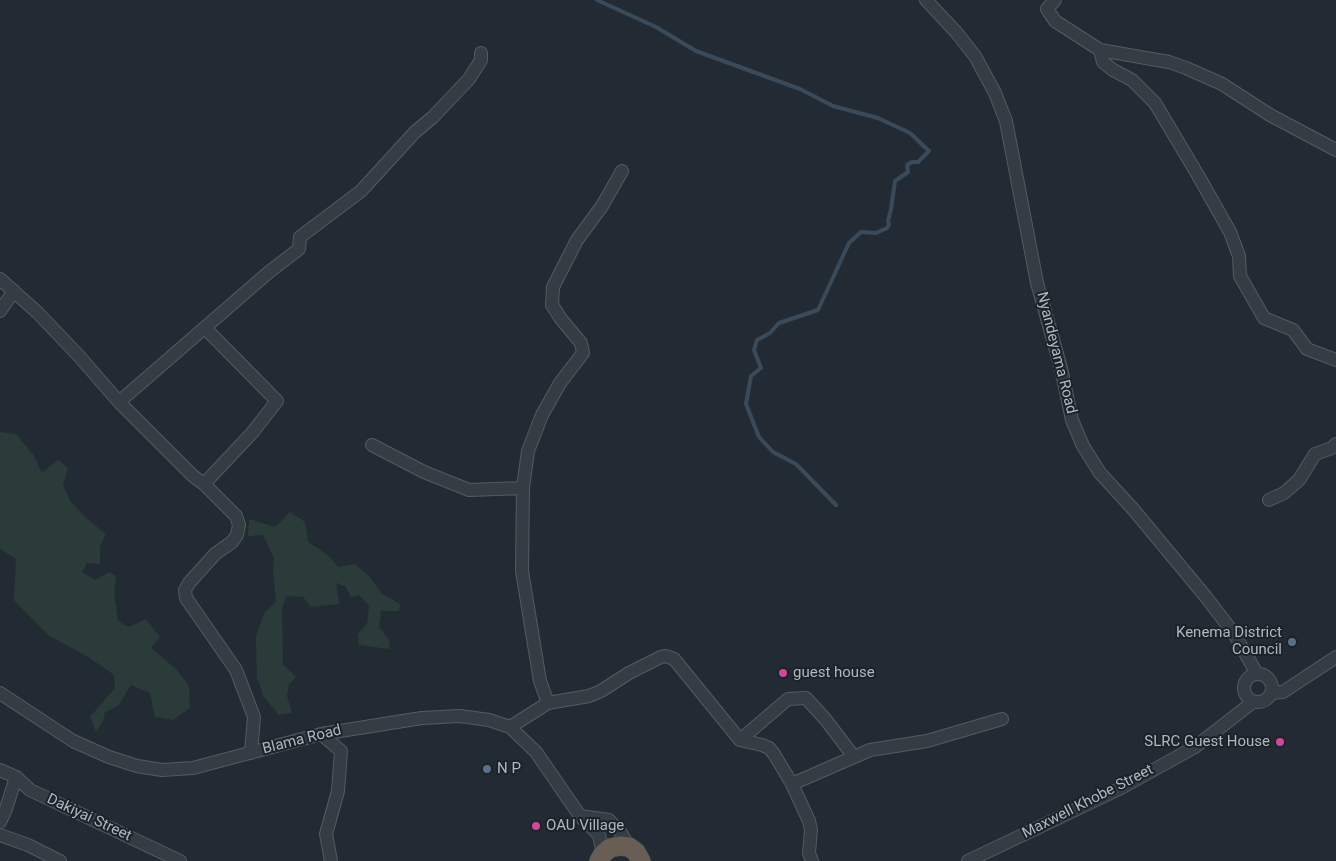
<!DOCTYPE html>
<style>
body{margin:0}
canvas{display:block;background:#222b33}
</style>
<canvas width="1336" height="861"></canvas>
<script>
const ctx = document.querySelector('canvas').getContext('2d');
ctx.lineJoin = 'round';
function paint(path, color) {
  ctx.fillStyle = color;
  ctx.fill(path, 'evenodd');
}
function toPath(rows) {
  const path = new Path2D();
  for (const r of rows) {
    if (r.length === 3) {
      path.moveTo(r[0] + r[2], r[1]);
      path.arc(r[0], r[1], r[2], 0, 2 * Math.PI);
      continue;
    }
    path.moveTo(r[0], r[1]);
    for (let i = 2; i < r.length; i += 2) path.lineTo(r[i], r[i + 1]);
  }
  return path;
}
function strokePath(path, color, width, dash) {
  ctx.strokeStyle = color;
  ctx.lineWidth = width;
  ctx.lineCap = dash ? 'butt' : 'round';
  ctx.setLineDash(dash || []);
  ctx.stroke(path);
}
function label(font, color, halo, rows, align = 'center') {
  ctx.font = font + ' Roboto,sans-serif';
  ctx.lineWidth = 4;
  ctx.setLineDash([]);
  ctx.textBaseline = 'middle';
  ctx.strokeStyle = halo;
  ctx.fillStyle = color;
  for (const [text, x, y, turn = 0] of rows) {
    ctx.save();
    ctx.translate(x, y);
    ctx.rotate((+turn || 0) * Math.PI / 180);
    ctx.textAlign = isNaN(turn) ? turn : align;
    if (halo) ctx.strokeText(text, 0, 0);
    ctx.fillText(text, 0, 0);
    ctx.restore();
  }
}
paint(toPath([
 [0,432,16,434,34,456,42,473,58,460,68,468,63,485,70,501,87,519,106,534,100,546,100,564,87,563,82,572,95,580,109,572,116,576,114,593,118,621,129,627,146,619,160,637,151,648,176,669,189,686,190,708,173,720,155,717,150,693,131,685,118,706,105,712,103,721,96,732,90,717,115,688,114,675,90,658,48,635,14,600,16,559,0,549],
 [290,512,305,522,308,542,328,555,338,567,355,564,369,576,381,593,400,604,399,611,381,611,379,627,390,641,389,649,359,645,358,634,367,624,369,606,359,595,351,597,345,586,336,583,339,604,311,607,303,597,287,596,282,608,283,664,296,677,289,684,287,696,292,713,279,715,264,697,257,678,256,637,264,613,276,601,273,572,274,558,263,535,248,536,249,519,275,527]
]), '#2a3b39');
strokePath(toPath([
 [597,0,656,27,696,51,800,89,833,106,878,118,910,133,929,151,918,162,912,162,907,165,908,172,895,181,891,209,888,221,889,225,887,228,876,233,861,232,849,243,818,310,779,323,770,333,757,340,754,350,761,368,751,376,746,404,759,437,773,452,796,464,836,505]
]), '#394a5a', 4);
const minor = toPath([
 [926,0,956,32,975,56,995,93,1006,121,1037,283,1061,368,1072,420,1083,446,1100,473,1133,509,1206,597,1235,635,1257,674],
 [1055,0,1047,9,1055,21,1100,50,1169,62,1186,68,1222,84,1270,115,1336,150],
 [1100,50,1103,62,1113,70,1132,80,1155,103,1199,177,1230,232,1239,256,1240,276,1264,318,1293,330,1307,349,1336,360],
 [0,279,38,313,78,355,119,402,193,476,204,484,236,516,239,525,237,535,232,542,215,554,189,583,185,590,186,598,236,670,254,717,251,753],
 [0,311,14,291],
 [119,402,269,272,299,249,300,237,361,191,415,132,433,117,469,79,481,60,481,53],
 [372,445,424,472,469,490,523,488],
 [204,484,252,433,277,401,205,328],
 [1269,500,1284,493,1299,480,1315,454,1332,448,1336,444],
 [1258,688,14],
 [0,693,73,741,109,757,137,766,162,770,193,768,321,734,422,718,460,716,489,720,510,727,536,752,580,816,599,835,603,854],
 [1271,693,1283,692,1336,657],
 [548,703,589,696,601,691,629,673,661,657,665,656,674,659,740,740,762,745,769,748,774,754,792,784,809,821,811,830,809,853,812,861],
 [510,727,548,703,540,681,522,571,523,488,528,451,542,415,560,383,583,353,581,343,561,319,552,305,553,287,577,240,602,206,622,171],
 [321,734,341,751,338,791,326,834,331,861],
 [740,740,788,699,806,698,826,720,854,757],
 [0,770,16,777,30,790,180,861],
 [792,784,870,750,927,741,1002,719],
 [580,816,609,820,621,833,629,847],
 [0,822,6,809,16,777],
 [0,835,28,845,60,861],
 [968,861,1121,788,1195,747,1253,702]
]);
const highway = toPath([
 [599,861,603,854,610,848,620,846,629,847,636,852,641,861]
]);
strokePath(minor, '#525b62', 14);
strokePath(highway, '#3f484e', 20);
strokePath(minor, '#353d44', 12);
strokePath(highway, '#695e53', 19);
for (const [x, y, r, color] of [
 [1292,642,5,"#5c6f8a"],
 [783,673,5,"#d1479c"],
 [1280,742,5,"#d1479c"],
 [487,769,5,"#5c6f8a"],
 [536,826,5,"#d1479c"]
]) {
  const dot = new Path2D();
  dot.arc(x, y, r, 0, 2 * Math.PI);
  ctx.fillStyle = color;
  ctx.fill(dot);
  strokePath(dot, '#1b2228', 2);
}
label('15px', '#afb8c1', '#1b2228', [
 ["Nyandeyama Road",1056,353,76],
 ["Blama Road",302,740,-14],
 ["Maxwell Khobe Street",1088,802,-27],
 ["Dakiyai Street",89,818,25]
]);
label('15px', '#afb8c1', '#1b2228', [
 ["Kenema District",1282,633,"right"],
 ["Council",1282,650,"right"],
 ["guest house",793,673],
 ["SLRC Guest House",1270,742,"right"],
 ["N P",497,769],
 ["OAU Village",546,826]
], 'left');
</script>
